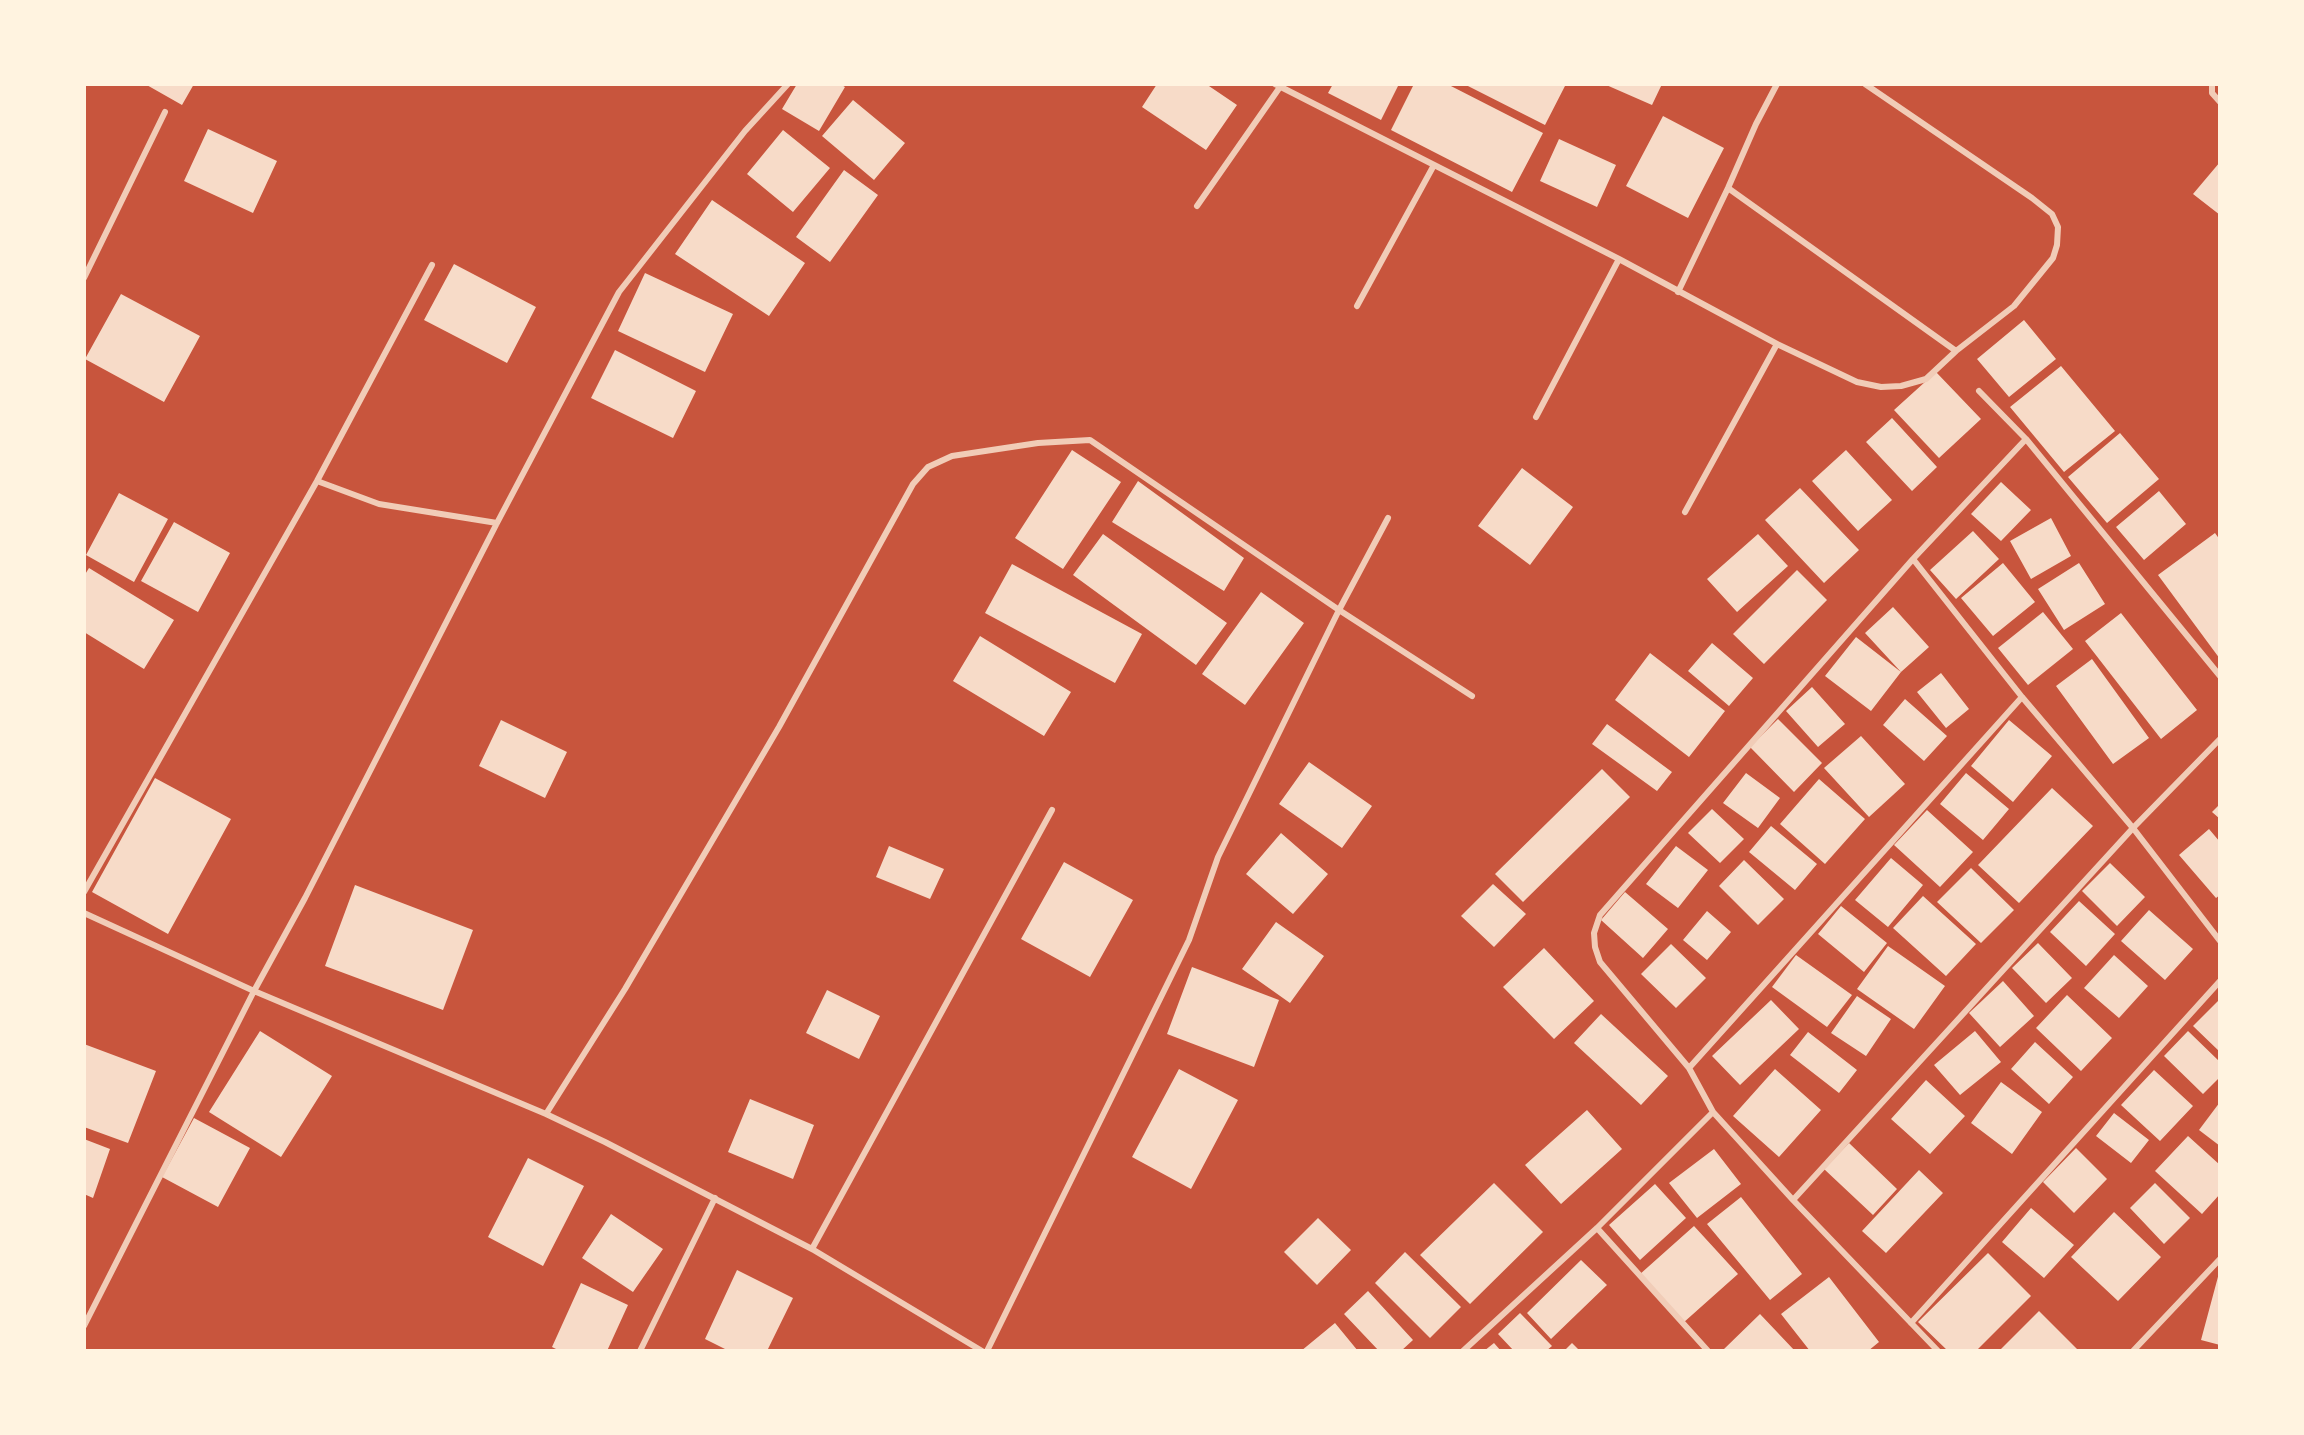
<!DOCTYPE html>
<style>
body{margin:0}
#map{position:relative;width:2304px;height:1435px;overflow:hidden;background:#c8553d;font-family:Arial,sans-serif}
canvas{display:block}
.frame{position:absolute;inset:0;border:86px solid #fff3e0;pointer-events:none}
</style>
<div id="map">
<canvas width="2304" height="1435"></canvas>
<div class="frame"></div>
</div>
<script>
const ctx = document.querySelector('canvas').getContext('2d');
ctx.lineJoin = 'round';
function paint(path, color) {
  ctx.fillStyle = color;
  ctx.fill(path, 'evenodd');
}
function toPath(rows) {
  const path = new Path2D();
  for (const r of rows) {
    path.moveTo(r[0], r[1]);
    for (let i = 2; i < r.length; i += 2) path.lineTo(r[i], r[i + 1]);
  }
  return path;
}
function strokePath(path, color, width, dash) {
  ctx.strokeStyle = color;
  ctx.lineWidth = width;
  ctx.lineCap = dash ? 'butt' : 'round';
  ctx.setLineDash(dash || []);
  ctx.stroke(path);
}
paint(toPath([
 [145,84,194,84,182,105],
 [797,84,840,84,845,87,819,131,782,109],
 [1157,84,1206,84,1237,105,1206,150,1142,107],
 [1333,84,1399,84,1381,120,1328,93],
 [1414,84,1447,84,1543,133,1512,192,1391,130],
 [1464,84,1566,84,1545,125],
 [1604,84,1662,84,1652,105],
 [853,100,905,143,874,180,822,136],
 [1663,116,1724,148,1688,218,1626,186],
 [208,129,277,161,253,213,184,181],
 [783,130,830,168,793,212,747,174],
 [1559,139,1616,165,1597,207,1540,181],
 [2220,162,2220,215,2193,194],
 [844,170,878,195,830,262,796,237],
 [712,200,805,263,769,316,675,254],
 [454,264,536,307,507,363,424,320],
 [645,273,733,314,705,372,618,331],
 [121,294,200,336,164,402,85,359],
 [2024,320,2056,359,2009,397,1977,359],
 [615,350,696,391,673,438,591,398],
 [2061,366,2115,431,2064,472,2010,407],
 [1936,372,1981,419,1939,458,1894,410],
 [1892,418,1937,467,1912,491,1866,442],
 [2120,433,2159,479,2107,523,2068,477],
 [1072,450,1121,482,1063,569,1015,538],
 [1846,450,1892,500,1858,531,1812,481],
 [1522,468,1573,507,1530,565,1478,526],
 [1138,481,1244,558,1224,591,1112,522],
 [2001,482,2031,510,2001,541,1971,514],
 [1800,488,1859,550,1824,583,1765,520],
 [2159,491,2186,524,2144,560,2116,527],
 [119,493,168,519,134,582,86,555],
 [2051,518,2071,556,2031,579,2010,541],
 [174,522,230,553,198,612,141,581],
 [1973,531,1999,559,1956,599,1930,570],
 [2215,533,2220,540,2220,659,2158,575],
 [1103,534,1227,623,1196,665,1073,575],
 [1758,534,1788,566,1737,612,1707,579],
 [2003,563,2035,602,1993,636,1961,598],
 [2079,563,2105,604,2064,630,2038,589],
 [1012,564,1142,634,1115,683,985,613],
 [89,568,174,620,144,669,84,632,84,576],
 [1797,570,1827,600,1764,664,1733,634],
 [1261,592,1304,623,1245,705,1202,674],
 [1893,607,1929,647,1901,672,1871,711,1825,676,1856,637,1901,672,1865,633],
 [2043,612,2073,649,2028,685,1998,648],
 [2121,613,2197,710,2161,739,2085,641],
 [980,636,1071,692,1044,736,953,681],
 [1712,643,1753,678,1729,706,1688,671],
 [1650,653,1725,711,1689,757,1615,700],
 [2092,659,2149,738,2113,764,2056,686],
 [1941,673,1969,709,1946,728,1917,692],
 [1812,687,1845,724,1818,747,1786,711],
 [1905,699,1947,736,1924,761,1883,725],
 [1778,719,1822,763,1794,792,1750,747],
 [501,720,567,752,545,798,479,766],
 [2009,720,2052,756,2013,802,1971,766],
 [1607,724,1672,772,1657,791,1592,744],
 [1861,736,1905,784,1869,817,1824,768],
 [1309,762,1372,806,1342,848,1279,804],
 [1602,769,1630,797,1523,902,1495,874],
 [1746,773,1780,798,1758,828,1723,803],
 [1966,773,2009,809,1983,840,1940,804],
 [155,778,231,819,168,934,92,892],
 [1819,779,1865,819,1825,864,1780,824],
 [2052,788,2093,826,2019,903,1978,865],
 [2220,804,2220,819,2212,812],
 [1712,809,1744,839,1720,863,1688,833],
 [1927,810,1973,852,1940,887,1894,845],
 [1771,826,1817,864,1795,890,1749,852],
 [2209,829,2220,842,2220,895,2216,898,2179,855],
 [1281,833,1328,874,1293,914,1246,874],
 [889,846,944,869,930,899,876,877],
 [1676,846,1708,870,1678,908,1646,884],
 [1891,858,1923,885,1888,927,1855,900],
 [1744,860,1784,899,1758,925,1719,886],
 [1064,862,1133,900,1090,977,1021,939],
 [2110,863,2145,897,2117,926,2082,891],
 [1971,868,2014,910,1981,943,1937,902],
 [1493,884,1526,914,1494,947,1461,916],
 [355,885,473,930,443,1010,325,966],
 [1625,892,1668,929,1643,958,1601,920],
 [1923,896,1976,944,1946,976,1893,928],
 [2079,901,2115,934,2086,966,2050,932],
 [1841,906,1887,943,1864,972,1818,934],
 [2149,910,2193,949,2165,980,2121,941],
 [1707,911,1731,932,1707,960,1683,940],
 [1276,922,1324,956,1290,1003,1242,969],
 [2038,943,2072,978,2046,1003,2012,968],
 [1671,944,1706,978,1676,1008,1641,974],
 [1888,946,1945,986,1914,1029,1857,989],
 [1544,948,1594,1001,1554,1039,1503,987],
 [1796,955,1852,995,1827,1027,1772,987],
 [2114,955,2148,986,2119,1018,2084,988],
 [1192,967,1279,1000,1254,1067,1167,1034],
 [2003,981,2034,1016,2000,1047,1969,1013],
 [827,990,880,1016,859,1059,806,1033],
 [2067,995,2112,1038,2081,1071,2036,1028],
 [1857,996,1891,1019,1866,1056,1831,1033],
 [2220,999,2220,1052,2193,1026],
 [1771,1000,1799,1029,1740,1085,1712,1056],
 [1601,1014,1668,1076,1641,1105,1574,1043],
 [260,1031,332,1076,281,1157,209,1112],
 [1975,1031,2001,1062,1960,1095,1934,1065],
 [2188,1031,2220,1062,2220,1077,2203,1094,2164,1056],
 [1808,1032,1857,1070,1839,1093,1790,1055],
 [2035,1042,2073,1077,2049,1104,2011,1069],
 [84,1044,156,1071,128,1143,84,1127],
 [1179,1069,1238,1100,1191,1189,1132,1157],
 [1775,1069,1821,1110,1779,1157,1733,1116],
 [2154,1070,2193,1106,2160,1141,2121,1105],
 [1926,1080,1965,1116,1930,1154,1891,1119],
 [2001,1082,2042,1112,2012,1154,1971,1123],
 [750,1099,814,1125,793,1179,728,1152],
 [2220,1102,2220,1146,2199,1130],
 [1587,1110,1622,1149,1561,1204,1525,1165],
 [2114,1113,2149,1140,2131,1163,2096,1136],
 [194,1118,250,1148,218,1207,162,1177],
 [2188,1136,2220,1165,2220,1194,2202,1214,2155,1171],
 [84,1139,110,1149,93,1198,84,1194],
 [1849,1143,1897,1189,1873,1215,1824,1169],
 [2076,1148,2107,1179,2074,1213,2043,1182],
 [1714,1149,1741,1184,1697,1218,1669,1183],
 [528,1158,584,1186,543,1266,488,1237],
 [1919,1170,1943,1193,1886,1253,1862,1231],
 [1494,1183,1543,1232,1470,1304,1420,1255],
 [2155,1183,2190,1218,2164,1244,2130,1208],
 [1655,1184,1686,1218,1640,1260,1609,1225],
 [1741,1197,1802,1274,1770,1300,1707,1224],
 [2031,1208,2074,1245,2044,1278,2002,1242],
 [2114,1212,2161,1257,2118,1301,2071,1257],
 [611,1214,663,1249,633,1292,582,1258],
 [1318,1218,1351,1250,1317,1285,1284,1252],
 [1694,1226,1738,1274,1683,1323,1639,1275],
 [1405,1252,1461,1307,1430,1338,1375,1283],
 [1988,1253,2031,1296,1976,1351,1948,1351,1918,1322],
 [1581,1260,1607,1285,1551,1339,1527,1313],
 [737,1270,793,1298,767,1351,729,1351,705,1339],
 [2219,1273,2220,1273,2220,1345,2201,1340],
 [1829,1277,1879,1342,1868,1351,1810,1351,1781,1314],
 [581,1283,628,1305,607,1351,560,1351,552,1347],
 [1368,1291,1413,1340,1401,1351,1379,1351,1344,1314],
 [2039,1311,2079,1351,1999,1351],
 [1520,1313,1552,1346,1546,1351,1514,1351,1498,1334],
 [1760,1314,1795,1351,1724,1351,1723,1350],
 [1335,1323,1358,1351,1301,1351],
 [1494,1343,1501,1351,1484,1351],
 [1572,1343,1580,1351,1564,1351]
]), '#f7dbc8');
strokePath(toPath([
 [1275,84,1619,259,1777,344,1857,382,1881,387,1901,386,1926,379,1956,351,2014,306,2053,258,2057,245,2058,227,2052,214,2032,198,1865,84],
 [2212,84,2212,93,2220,102],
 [1728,188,1956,351],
 [1197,206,1280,87],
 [84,278,165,112],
 [1678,292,1728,188,1756,124,1777,84],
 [1357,306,1434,165],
 [1979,391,2026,439,2220,676],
 [1536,417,1619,259],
 [317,481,379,504,497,523],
 [1685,512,1777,344],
 [1913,559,2022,697,2133,828,2220,941],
 [84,892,317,481,432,265],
 [84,913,254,991,546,1114,605,1142,812,1249,982,1351],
 [1689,1068,2022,697],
 [546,1114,625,989,779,727,913,484,928,467,952,456,1038,443,1090,440,1339,610,1472,696],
 [1793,1200,2133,828,2220,739],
 [1597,1228,1708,1351],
 [812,1249,1052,810],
 [1911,1323,2220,981],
 [84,1326,254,991,305,898,497,523,619,292,745,131,788,84],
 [640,1351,715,1198],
 [987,1351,1189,940,1218,857,1339,610,1388,518],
 [1463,1351,1597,1228,1713,1112],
 [1938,1351,1793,1200,1713,1112,1689,1068,1600,962,1595,947,1594,933,1600,915,1913,559,2026,439],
 [2133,1351,2220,1259]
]), '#f1ccb7', 6);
</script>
